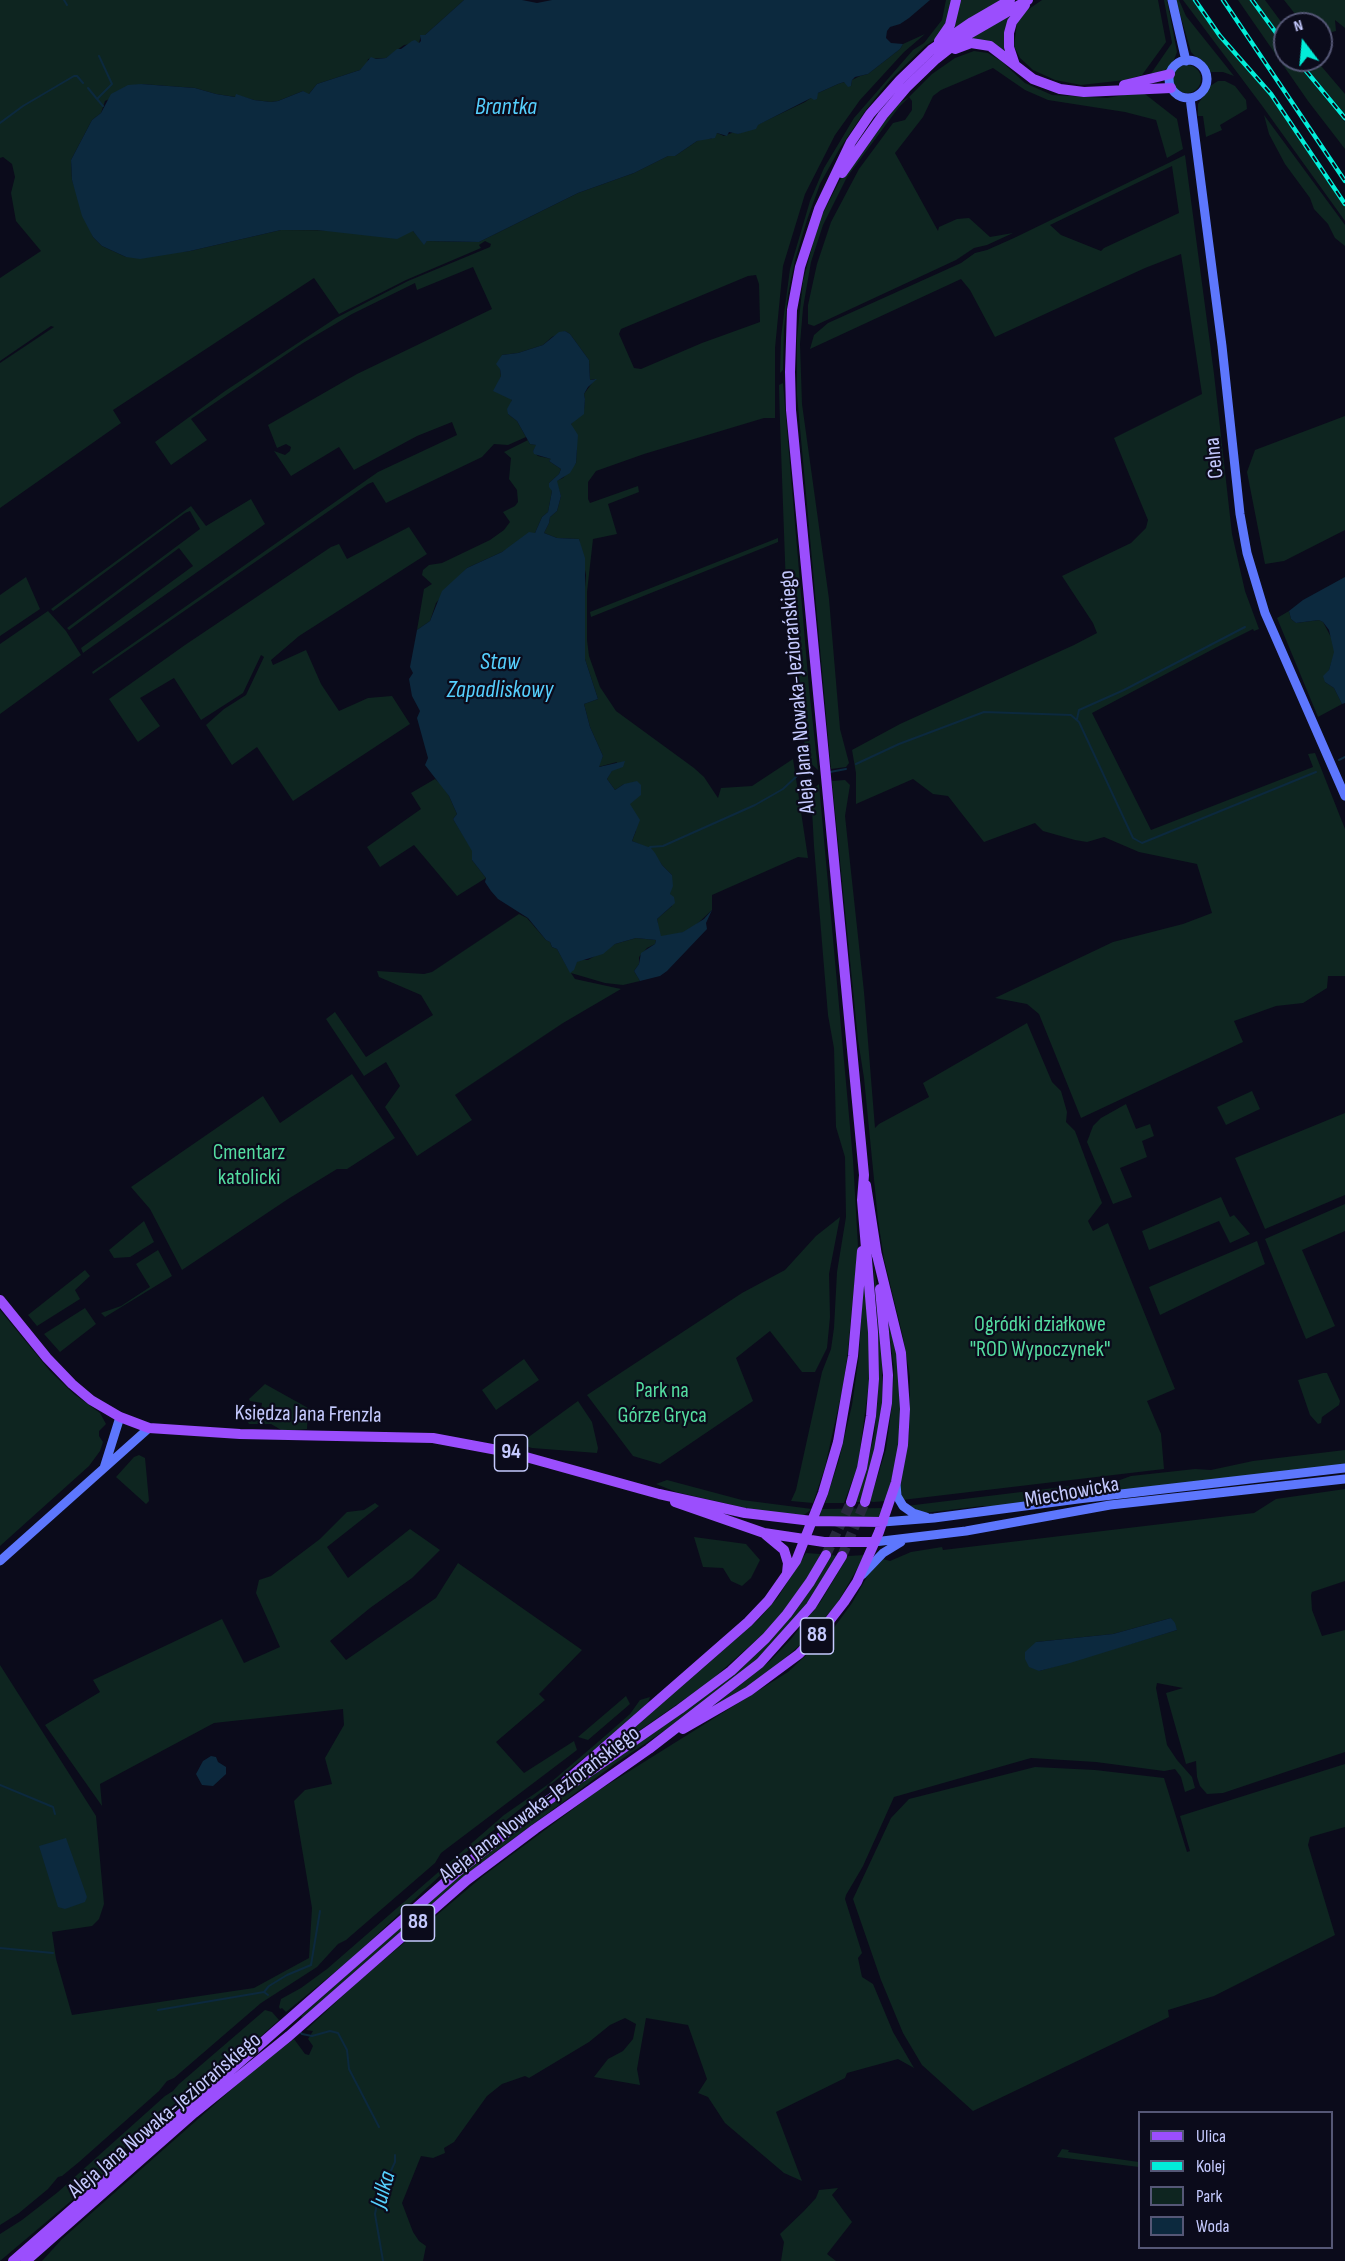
<!DOCTYPE html>
<meta charset="utf-8">
<style>
body{margin:0}
#map{position:relative;width:1345px;height:2261px;overflow:hidden;background:#0b0b1b;font-family:"Sofia Sans Condensed",sans-serif}
canvas{display:block}
.legend{position:absolute;left:1138px;top:2111px;width:195px;height:138px;box-sizing:border-box;background:#0b0b1b;border:2px solid #555776;margin:0;padding:8px 10px;list-style:none;font-size:18px;color:#c5cafe}
.legend li{display:flex;align-items:center;gap:12px;height:30px}
.legend b{width:30px;border:2px solid #555776}
.north{position:absolute;left:1273px;top:12px;width:60px;height:60px;box-sizing:border-box;background:#0b0b1b;border:2px solid #555776;border-radius:50%;rotate:344deg;font-size:16px;font-weight:700;line-height:24px;text-align:center;color:#c5cafe}
.north::after{content:'';display:block;margin:auto;width:21px;height:27px;background:#02edd9;clip-path:polygon(50% 0,100% 100%,50% 72%,0 100%)}
</style>
<div id="map">
<canvas width="1345" height="2261"></canvas>
<ul class="legend">
<li><b style="height:8px;background:#9b4efd"></b>Ulica</li>
<li><b style="height:8px;background:#02edd9"></b>Kolej</li>
<li><b style="height:16px;background:#0e2520"></b>Park</li>
<li><b style="height:16px;background:#0c293e"></b>Woda</li>
</ul>
<div class="north">N</div>
</div>
<script>
const ctx = document.querySelector('canvas').getContext('2d');
ctx.lineJoin = 'round';
function paint(path, color) {
  ctx.fillStyle = color;
  ctx.fill(path, 'evenodd');
}
function toPath(rows) {
  const path = new Path2D();
  for (const r of rows) {
    if (r.length === 3) {
      path.moveTo(r[0] + r[2], r[1]);
      path.arc(r[0], r[1], r[2], 0, 2 * Math.PI);
      continue;
    }
    path.moveTo(r[0], r[1]);
    for (let i = 2; i < r.length; i += 2) path.lineTo(r[i], r[i + 1]);
  }
  return path;
}
function strokePath(path, color, width, dash) {
  ctx.strokeStyle = color;
  ctx.lineWidth = width;
  ctx.lineCap = dash ? 'butt' : 'round';
  ctx.setLineDash(dash || []);
  ctx.stroke(path);
}
function label(font, color, halo, rows, align = 'center') {
  ctx.font = font + ' "Sofia Sans Condensed",sans-serif';
  ctx.lineWidth = 4.5;
  ctx.setLineDash([]);
  ctx.textBaseline = 'middle';
  ctx.strokeStyle = halo;
  ctx.fillStyle = color;
  for (const [text, x, y, turn = 0] of rows) {
    ctx.save();
    ctx.translate(x, y);
    ctx.rotate((+turn || 0) * Math.PI / 180);
    ctx.textAlign = isNaN(turn) ? turn : align;
    if (halo) ctx.strokeText(text, 0, 0);
    ctx.fillText(text, 0, 0);
    ctx.restore();
  }
}
paint(toPath([
 [0,0,464,0,425,35,421,35,419,43,404,45,386,58,368,59,367,64,360,70,317,84,308,95,303,91,278,101,271,102,254,100,236,95,236,97,216,94,195,88,141,84,105,101,101,113,92,120,71,160,72,180,93,237,102,246,126,257,190,251,281,230,413,231,424,244,427,241,479,242,578,193,634,173,668,156,675,156,697,141,705,138,711,139,717,133,724,136,734,132,738,134,805,102,818,93,838,84,844,82,851,86,852,80,860,76,868,74,900,49,903,44,925,34,904,52,860,100,835,135,805,194,783,266,775,348,775,418,764,418,644,454,596,471,588,482,588,499,590,503,638,486,639,492,608,504,617,534,593,539,587,592,587,640,589,656,600,687,616,711,694,768,704,777,718,798,721,788,752,786,793,759,808,858,798,857,712,895,712,910,696,925,684,932,669,936,661,937,659,933,657,919,672,906,670,894,672,875,662,865,651,849,632,841,636,831,624,784,615,790,607,779,617,762,598,767,603,756,590,727,584,704,598,699,585,659,584,598,586,575,579,539,557,538,544,533,549,523,550,517,557,511,561,496,556,481,563,478,576,463,577,445,571,424,584,410,585,399,584,394,595,379,590,380,589,360,570,334,565,331,552,337,543,345,518,353,502,355,500,369,501,376,497,386,512,400,508,414,517,421,526,437,508,445,494,444,482,457,386,503,373,482,368,484,93,674,92,672,378,472,457,435,452,422,417,436,354,470,339,447,291,476,274,451,285,455,290,451,291,447,286,444,277,448,268,425,357,374,492,309,473,267,417,290,415,283,352,314,303,343,191,419,207,440,171,465,155,442,225,391,336,318,408,281,490,247,491,244,485,241,479,245,481,248,406,280,339,314,314,278,113,410,121,423,0,508,0,363,54,327,51,326,0,361,0,278,41,251,16,221,11,193,15,177,12,164,3,157,0,158],
 [756,275,759,284,760,322,702,343,641,369,634,368,619,334,621,329,748,276],
 [946,0,953,0,952,13,938,38,925,46,890,80,865,111,840,148,820,184,807,220,795,260,788,294,784,329,783,370,780,373,781,337,790,269,810,201,824,168,854,118,913,50,924,43,942,20],
 [960,0,1001,0,953,29],
 [1042,0,1158,0,1166,42,1142,75,1126,80,1081,85,1055,80,1033,70,1020,58,1014,46,1017,23,1023,13],
 [1164,0,1167,0,1177,52,1174,60,1167,70,1150,75,1172,43],
 [1176,0,1179,0,1186,16,1234,76,1223,72,1211,72,1191,52],
 [1183,0,1194,0,1213,29,1271,97,1345,207,1345,221,1263,107],
 [1238,0,1250,0,1285,49,1285,60,1294,60,1345,122,1345,149,1308,101],
 [1257,0,1265,0,1285,27,1285,41,1256,2],
 [1284,0,1345,0,1345,28,1335,20,1336,31,1332,32,1325,28,1321,30,1321,24,1303,24],
 [1012,14,1009,55,969,38],
 [974,51,988,53,1001,61,1025,83,1052,95,1107,98,1135,93,1145,94,1177,119,1183,149,1167,158,1156,120,1125,112,1048,100,1025,90,993,68,941,90,933,96,923,117,895,153,938,231,939,227,957,219,969,218,990,237,1013,233,987,245,974,248,956,260,814,326,808,324,808,305,817,264,831,222,859,169,893,123,905,120,912,110,912,101,909,97,899,107,847,177,823,225,811,262,803,308,800,344,802,404,829,599,840,729,849,763,846,767,831,769,797,395,797,338,803,281,819,221,840,180,857,156,898,104,909,97,932,74,955,58],
 [1300,60,1316,60,1345,94,1345,114],
 [1187,79,14],
 [1218,81,1225,81,1235,86,1246,100,1247,109,1220,125,1222,130,1206,137,1203,116,1198,116,1198,104,1210,86],
 [1264,115,1345,225,1345,246,1335,238,1328,224,1314,209,1310,198,1285,164,1269,134],
 [1185,155,1214,374,1232,534,1245,591,1259,629,1254,631,1253,629,1219,646,1092,713,1151,830,1313,767,1308,754,1315,753,1345,829,1345,976,1328,976,1327,988,1303,1003,1276,1006,1234,1021,1243,1042,1081,1118,1039,1014,1027,1004,995,998,1113,942,1183,924,1212,913,1197,864,1139,852,1104,837,1087,842,1075,840,1043,831,1035,823,984,842,948,796,933,794,913,779,856,804,856,773,852,750,900,724,1074,645,1097,633,1093,623,1062,576,1131,543,1146,528,1148,520,1114,438,1202,394,1181,254,1145,268,995,337,970,290,961,279,810,349,814,335,828,323,961,263,975,253,987,250,1014,238],
 [1172,166,1179,213,1104,248,1101,251,1061,235,1050,225],
 [783,383,809,688,818,770,807,760,793,666,786,588,780,422,779,385],
 [1345,416,1345,530,1284,561,1265,564,1247,472,1255,450],
 [528,440,530,444,537,445,533,451,538,456,552,459,549,461,561,469,559,474,549,483,552,491,548,512,542,517,535,533,502,552,467,568,436,603,430,621,417,630,424,589,432,584,422,575,423,570,429,565,442,563,490,540,504,530,510,522,503,512,515,506,518,502,517,490,509,479,511,458,504,452],
 [251,499,265,524,83,653,81,648,193,566,179,548,69,630,67,628,200,529,190,511,185,513,53,611,51,609,191,506,206,526],
 [409,527,427,554,299,636,271,660,273,665,306,650,321,684,339,711,368,698,392,696,410,724,293,801,257,747,232,765,206,725,224,709,246,695,264,657,261,655,243,693,201,720,174,678,140,698,160,726,138,742,109,699,185,645,331,547,339,544,347,559],
 [778,538,778,542,591,617,590,612],
 [26,577,40,609,0,636,0,595],
 [48,611,66,631,81,655,0,714,0,644],
 [1289,611,1291,619,1296,623,1319,620,1323,622,1332,639,1335,652,1325,682,1334,688,1342,704,1318,717,1277,618],
 [435,779,442,785,449,796,457,814,453,819,473,851,472,860,486,878,457,896,414,845,380,867,367,847,421,809,411,793],
 [845,780,850,785,845,816,864,992,875,1128,879,1124,929,1097,923,1083,1027,1023,1052,1082,1061,1091,1067,1112,1066,1122,1075,1131,1102,1203,1088,1221,1093,1231,1108,1223,1175,1389,1147,1401,1161,1434,1164,1469,902,1500,898,1492,909,1433,910,1377,903,1337,884,1259,878,1220,864,1078,858,1040,832,781],
 [819,784,853,1160,858,1246,847,1359,842,1391,825,1467,813,1503,791,1501,796,1490,822,1372,831,1349,834,1328,837,1272,846,1217,845,1157,836,1127,834,1048,828,1015,814,846,811,791],
 [519,914,527,918,546,940,550,942,552,947,557,949,570,972,576,962,580,960,588,960,615,944,636,938,656,940,655,944,647,948,639,957,639,964,634,971,640,981,623,985,605,983,571,973,575,979,621,989,563,1023,455,1095,472,1120,417,1156,385,1107,400,1086,386,1062,364,1076,326,1019,335,1012,366,1057,433,1015,421,995,379,977,377,971,424,974,432,972],
 [352,1074,395,1138,347,1169,337,1169,288,1199,182,1270,150,1209,131,1187,263,1096,280,1123],
 [1252,1091,1260,1109,1226,1125,1217,1107],
 [1126,1104,1136,1129,1150,1124,1154,1136,1142,1141,1147,1157,1120,1168,1132,1197,1113,1204,1087,1142,1093,1126,1101,1118],
 [1345,1113,1345,1195,1265,1229,1235,1158],
 [1221,1197,1230,1217,1234,1215,1250,1234,1230,1243,1219,1221,1149,1250,1142,1231],
 [1345,1204,1345,1231,1302,1250,1335,1326,1306,1339,1265,1239],
 [840,1217,829,1274,830,1317,827,1348,815,1372,802,1372,770,1331,736,1358,753,1401,660,1464,633,1456,587,1395,742,1293,785,1270,816,1236],
 [144,1221,154,1242,130,1257,114,1258,109,1250],
 [1257,1241,1265,1264,1160,1315,1149,1287],
 [158,1250,172,1276,105,1317,101,1313,121,1306,150,1287,136,1264],
 [873,1259,882,1324,882,1405,875,1449,861,1502,854,1502,866,1468,874,1436,878,1398,878,1333],
 [864,1268,868,1289,869,1382,858,1465,844,1503,825,1503,839,1460,852,1405,859,1356],
 [85,1270,90,1276,75,1290,80,1299,37,1326,28,1315],
 [85,1308,96,1324,60,1352,44,1334],
 [0,1310,50,1371,74,1394,100,1413,106,1424,99,1431,99,1436,103,1442,100,1451,89,1466,0,1546],
 [886,1310,900,1370,900,1441,887,1501,873,1502,870,1501,886,1449,892,1405,894,1368],
 [524,1359,539,1380,496,1410,482,1390],
 [1323,1373,1327,1373,1340,1401,1339,1405,1322,1417,1321,1423,1318,1424,1310,1415,1298,1380],
 [265,1384,308,1408,307,1429,283,1431,271,1424,249,1424,244,1416,251,1413,251,1417,260,1417,262,1403,250,1401,249,1399],
 [578,1401,592,1422,598,1448,597,1453,532,1448,519,1444],
 [1345,1450,1345,1465,1012,1506,982,1506,924,1513,906,1506,1120,1480,1131,1476,1195,1469,1211,1470,1253,1461],
 [139,1455,145,1458,149,1501,146,1504,116,1477,134,1457],
 [667,1480,742,1500,812,1509,804,1515,772,1514,676,1492,656,1484],
 [1345,1489,1345,1581,1312,1592,1311,1595,1312,1610,1322,1636,1345,1630,1345,1752,1223,1793,1207,1794,1200,1786,1197,1777,1196,1761,1186,1764,1166,1693,1183,1688,1157,1683,1156,1688,1167,1745,1177,1760,1192,1777,1195,1788,1185,1792,1181,1777,1175,1769,1164,1771,1096,1762,1031,1758,894,1797,863,1866,846,1895,845,1899,862,1953,858,1958,862,1977,873,1984,893,2032,914,2068,898,2059,847,2073,845,2078,776,2112,802,2181,784,2173,725,2123,708,2097,698,2093,707,2079,688,2025,646,2018,637,2069,640,2085,594,2077,608,2059,623,2051,633,2039,636,2024,625,2018,610,2025,589,2042,529,2078,525,2076,502,2084,487,2096,454,2142,444,2148,445,2153,433,2158,421,2156,402,2203,413,2232,419,2241,426,2246,423,2261,42,2261,62,2239,257,2067,294,2039,305,2054,309,2055,313,2046,308,2039,313,2031,306,2030,360,1980,483,1876,596,1792,788,1672,830,1633,852,1603,868,1575,883,1559,890,1561,911,1552,942,1547,943,1550,1254,1513,1276,1499],
 [1171,1618,1177,1630,1039,1671,1036,1642,1113,1634],
 [375,1503,379,1506,327,1547,348,1578,410,1529,440,1550,412,1578,370,1608,330,1641,346,1660,436,1598,458,1563,582,1650,539,1694,545,1700,496,1742,524,1773,574,1741,577,1750,441,1853,435,1863,346,1940,338,1944,317,1967,261,2003,174,2078,167,2081,159,2091,79,2162,62,2176,58,2177,48,2189,19,2213,0,2225,0,1665,96,1816,104,1904,99,1919,92,1926,52,1932,56,1959,72,2015,254,1988,309,1958,312,1908,294,1801,305,1790,332,1784,325,1758,344,1725,343,1709,214,1723,100,1784,102,1806,45,1725,100,1692,93,1680,222,1619,244,1663,280,1647,256,1593,259,1580,271,1576,320,1539,347,1512,364,1510],
 [885,1508,882,1517,820,1517,821,1509],
 [694,1537,746,1544,760,1560,751,1578,742,1586,731,1581,723,1568,703,1567],
 [806,1553,820,1554,817,1564,780,1616,764,1633,708,1683,601,1757,759,1619,778,1597],
 [832,1555,837,1556,811,1598,789,1627,747,1669,673,1725,616,1763,494,1853,303,2018,301,2016,439,1892,540,1811,696,1703,815,1583],
 [865,1555,838,1602,807,1639,763,1677,712,1707,770,1661,791,1639,821,1601,848,1556],
 [626,1696,630,1704,588,1740,578,1737],
 [650,1697,648,1703,620,1729,459,1858,352,1958,286,2012,282,2008,280,2009,279,2007,281,1999,301,1988,327,1969,504,1815,550,1783,605,1736,630,1714,640,1700],
 [1345,1764,1345,1827,1310,1837,1308,1845,1335,1935,1214,1996,1168,2010,1169,2017,973,2111,922,2065,903,2033,881,1980,853,1899,891,1818,909,1799,1035,1767,1095,1770,1164,1778,1187,1852,1190,1851,1180,1816],
 [265,2010,272,2012,279,2020,178,2110,167,2111,126,2145,122,2158,0,2261,0,2234,22,2220,58,2192,165,2096,173,2091,179,2084],
 [1062,2149,1069,2150,1068,2152,1139,2162,1139,2167,1057,2157],
 [838,2188,832,2195,852,2222,827,2254,836,2261,781,2261,784,2242,780,2234,804,2211,816,2198,819,2190]
]), '#0e2520');
paint(toPath([
 [464,0,522,0,537,3,552,0,930,0,909,18,900,24,890,27,887,31,886,38,891,43,903,44,900,49,868,74,855,77,852,80,851,86,848,87,844,82,838,84,818,93,817,99,814,100,811,98,758,125,756,129,738,134,729,132,727,136,717,133,715,138,697,141,675,156,668,156,634,173,578,193,479,242,427,241,424,245,413,231,397,239,317,230,281,230,190,251,140,259,126,257,102,246,93,237,82,216,72,180,71,160,92,120,101,113,111,94,128,85,141,84,195,88,216,94,235,97,236,94,254,100,271,102,278,101,303,91,309,94,317,84,360,70,371,57,376,59,386,58,397,49,401,49,412,41,415,40,419,43,421,41,420,35,425,35],
 [565,331,570,334,589,360,590,380,597,379,588,387,584,394,585,399,584,414,571,424,578,435,576,463,570,473,557,481,561,496,557,511,550,517,549,523,544,533,557,538,579,539,585,558,585,659,598,699,584,704,590,727,603,756,599,767,625,761,623,767,612,771,607,779,615,790,624,784,637,781,641,785,641,795,630,804,640,820,632,841,651,848,655,853,662,865,672,875,673,886,670,894,674,897,675,903,657,919,661,936,683,932,704,919,712,910,706,923,707,929,667,971,660,976,640,981,634,971,639,964,641,953,655,944,656,940,636,938,615,944,603,954,577,962,574,970,570,973,557,949,552,947,550,942,546,940,528,918,498,899,491,891,485,882,486,878,472,860,472,851,453,819,457,814,449,796,425,765,428,758,417,718,420,711,412,696,409,679,413,673,410,667,417,630,430,621,442,591,467,568,502,552,529,532,535,533,542,517,548,512,552,491,549,487,549,483,559,474,561,469,549,461,551,459,534,454,533,451,536,445,530,444,517,421,508,414,507,409,512,400,493,391,501,376,500,369,496,364,502,355,518,353,543,345,559,332],
 [1345,577,1345,703,1342,704,1334,688,1325,682,1323,676,1329,670,1334,652,1329,630,1323,622,1319,620,1296,623,1291,619,1289,611,1303,600],
 [1171,1618,1175,1623,1177,1630,1070,1663,1039,1671,1029,1667,1025,1659,1025,1652,1036,1642,1113,1634],
 [211,1756,216,1757,218,1762,226,1767,226,1774,213,1786,202,1785,196,1774,203,1761],
 [66,1838,87,1897,85,1902,65,1909,58,1907,39,1846]
]), '#0c293e');
strokePath(toPath([
 [64,0,67,5],
 [99,56,112,84,97,99,103,106],
 [88,88,97,99],
 [0,123,23,106,74,76,77,76,83,83],
 [1077,719,1079,710,1124,690,1245,627],
 [1339,760,1345,757],
 [856,764,899,744,984,712,1071,715,1079,722,1133,838,1142,843,1316,772],
 [830,772,846,769],
 [647,849,650,847,663,846,755,805,783,789,798,775,801,775],
 [0,1785,53,1807,55,1814],
 [0,1948,53,1953],
 [264,1992,269,1986,287,1975,311,1965,320,1911],
 [158,2010,264,1992,268,1995],
 [299,2031,302,2034,312,2036,330,2031,338,2033,347,2050,349,2069,379,2127],
 [383,2261,375,2214,378,2199,395,2162,395,2155]
]), '#0c293e', 2);
strokePath(toPath([
 [826,1555,851,1502],
 [842,1556,865,1502]
]), '#27283d', 10, [10, 5]);
strokePath(toPath([
 [1172,0,1186,61],
 [1188,79,19],
 [1190,98,1222,346,1240,514,1247,553,1265,613,1345,796],
 [104,1468,120,1417],
 [896,1484,897,1496,903,1506,913,1513,926,1517],
 [883,1522,934,1518,1078,1499,1345,1468],
 [874,1542,966,1531,1110,1505,1345,1479],
 [0,1561,149,1428],
 [862,1575,883,1553,901,1542]
]), '#5d77fd', 9);
strokePath(toPath([
 [939,41,950,25,956,0],
 [955,49,971,43,990,46,1033,79,1060,89,1084,92,1171,88],
 [1015,65,1009,47,1009,33,1012,22,1025,5],
 [1124,85,1170,74],
 [842,173,883,115,906,88,936,59,964,37,1028,0],
 [866,1185,877,1256],
 [0,1300,47,1358,72,1384,91,1400,120,1417,149,1428,240,1434,433,1438,508,1452,659,1494,745,1513,812,1521,883,1522],
 [675,1502,764,1533,824,1542,874,1542],
 [851,1502,862,1468,871,1416,874,1379,873,1332,862,1200,864,1175,791,410,790,372,792,310,800,267,819,209,851,142,870,114,900,80,931,50,972,22,1010,0],
 [865,1502,879,1450,887,1403,888,1375,880,1289],
 [766,1535,784,1550,788,1563,787,1573],
 [683,1729,749,1691,799,1654,823,1629,844,1602,857,1582,879,1532,896,1482,903,1445,905,1409,901,1353,876,1251],
 [566,1781,748,1622,768,1601,796,1561,823,1493,838,1442,853,1356,862,1251],
 [13,2261,457,1872,540,1806,680,1709,731,1671,766,1638,787,1614,810,1582,826,1555],
 [26,2261,194,2113,289,2036,467,1880,535,1829,649,1749,760,1663,811,1606,842,1556]
]), '#9b4efd', 10);
const rail = toPath([
 [1195,0,1220,36,1271,94,1345,204],
 [1223,0,1345,181],
 [1252,0,1285,45],
 [1297,60,1345,118]
]);
strokePath(rail, '#02edd9', 4.5);
strokePath(rail, '#0b0b1b', 2, [7]);
for (const [x, y, w] of [
 [511,1453,33],
 [817,1636,33],
 [418,1923,33]
]) {
  const box = new Path2D();
  box.roundRect(x - w / 2, y - 18, w, 36, 4.5);
  ctx.fillStyle = '#0b0b1b';
  ctx.fill(box);
  strokePath(box, '#c5cafe', 1.5);
}
label('bold 21px', '#c5cafe', null, [
 ["94",511,1453],
 ["88",817,1636],
 ["88",418,1923]
]);
label('22px', '#c5cafe', '#0b0b1b', [
 ["Celna",1215,458,-96],
 ["Aleja Jana Nowaka-Jeziorańskiego",798,692,-95],
 ["Księdza Jana Frenzla",308,1415,1],
 ["Miechowicka",1072,1493,-10],
 ["Aleja Jana Nowaka-Jeziorańskiego",540,1805,-37],
 ["Aleja Jana Nowaka-Jeziorańskiego",165,2116,-40]
]);
label('22px', '#54dca0', '#0b0b1b', [
 ["Cmentarz",249,1153],
 ["katolicki",249,1178],
 ["Ogródki działkowe",1040,1325],
 ["\"ROD Wypoczynek\"",1040,1350],
 ["Park na",662,1391],
 ["Górze Gryca",662,1416]
]);
label('italic 24px', '#55cffd', '#0b0b1b', [
 ["Brantka",506,108],
 ["Staw",500,663],
 ["Zapadliskowy",500,691],
 ["Julka",384,2190,-74]
]);
</script>
